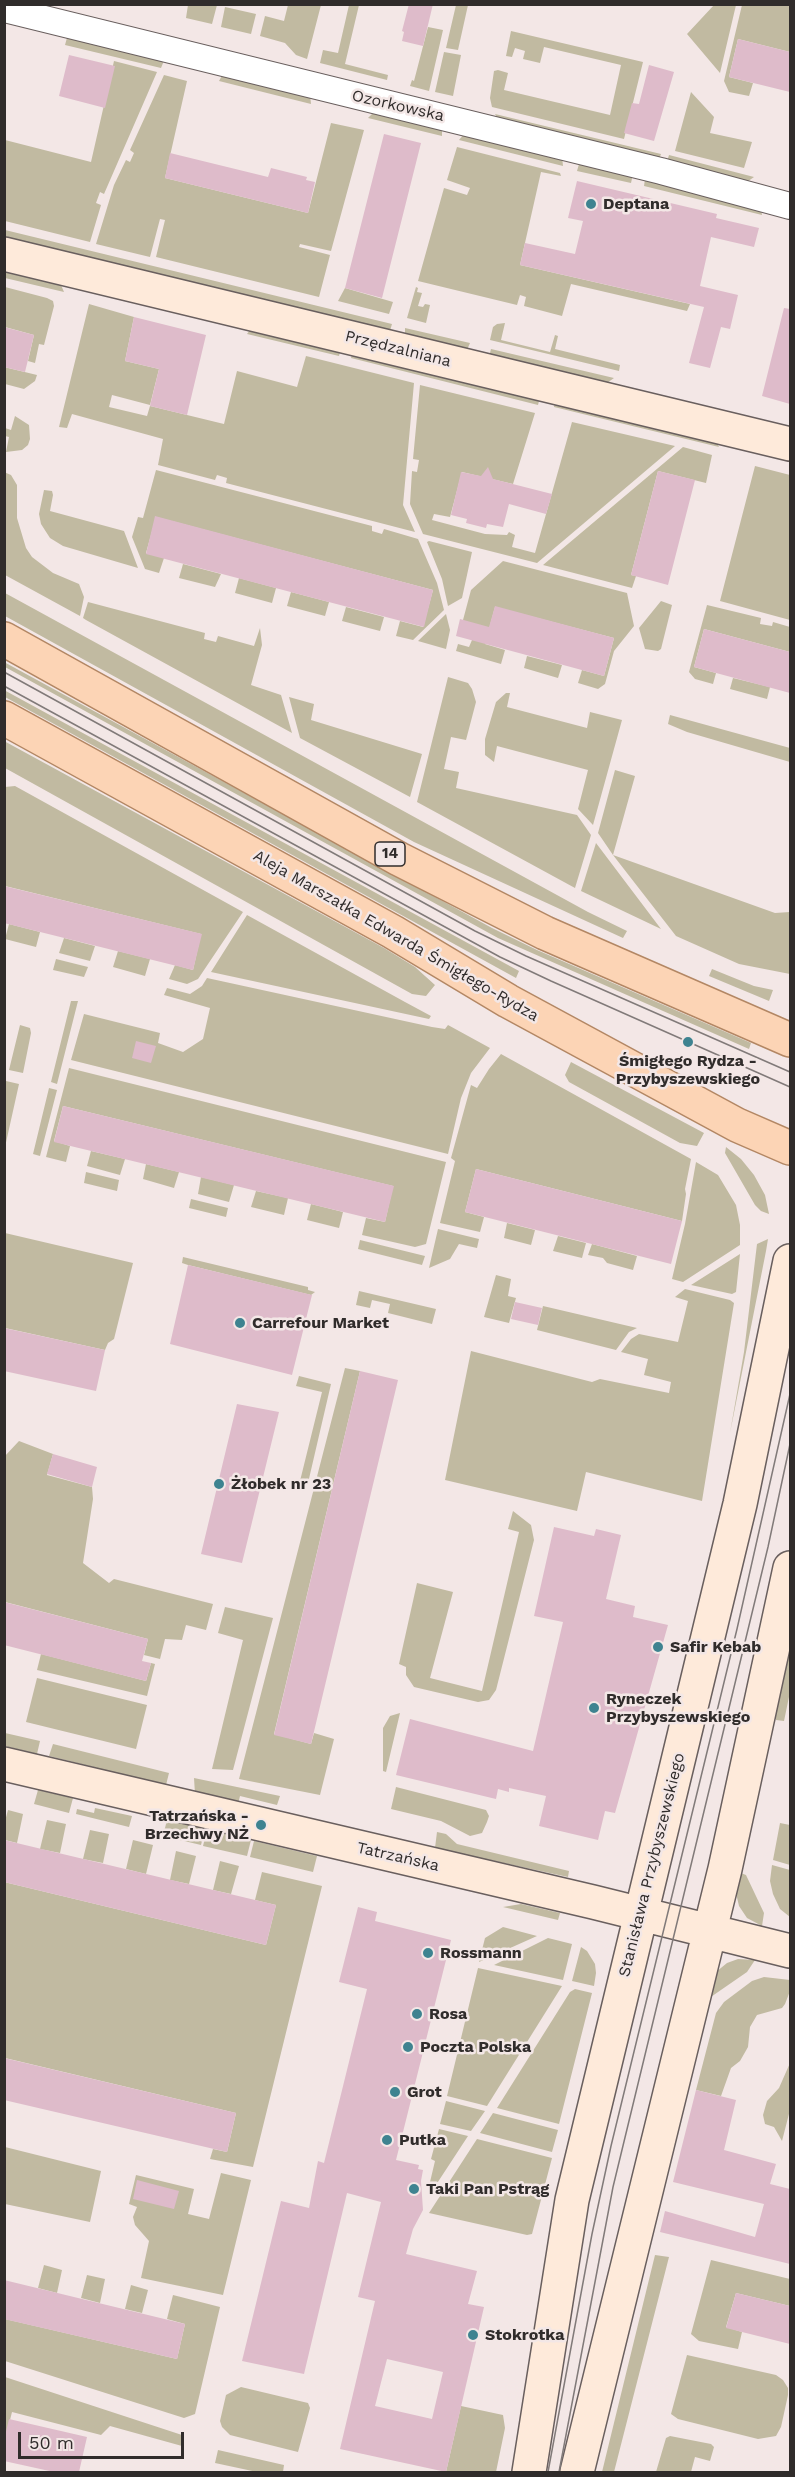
<!DOCTYPE html>
<meta charset="utf-8">
<style>
body{margin:0}
#map{position:relative;width:795px;height:2477px;overflow:hidden;background:#f3e7e6;font-family:"Work Sans",sans-serif}
canvas{display:block}
.frame{position:absolute;inset:0;border:6px solid #302c2b;pointer-events:none}
.scale{position:absolute;left:18px;top:2432px;width:166px;height:27px;box-sizing:border-box;border:3px solid #302c2b;border-top:0;padding-left:8px;font-size:18px;line-height:21px;white-space:nowrap;color:#302c2b;-webkit-text-stroke:4px #f3e7e6;paint-order:stroke}
</style>
<div id="map">
<canvas width="795" height="2477"></canvas>
<div class="frame"></div>
<div class="scale">50 m</div>
</div>
<script>
const ctx = document.querySelector('canvas').getContext('2d');
ctx.lineJoin = 'round';
function paint(path, color) {
  ctx.fillStyle = color;
  ctx.fill(path, 'evenodd');
}
function toPath(rows) {
  const path = new Path2D();
  for (const r of rows) {
    path.moveTo(r[0], r[1]);
    for (let i = 2; i < r.length; i += 2) path.lineTo(r[i], r[i + 1]);
  }
  return path;
}
function strokePath(path, color, width, dash) {
  ctx.strokeStyle = color;
  ctx.lineWidth = width;
  ctx.lineCap = dash ? 'butt' : 'round';
  ctx.setLineDash(dash || []);
  ctx.stroke(path);
}
function label(font, color, halo, rows, align = 'center') {
  ctx.font = font + ' "Work Sans",sans-serif';
  ctx.lineWidth = 5;
  ctx.setLineDash([]);
  ctx.textBaseline = 'middle';
  ctx.strokeStyle = halo;
  ctx.fillStyle = color;
  for (const [text, x, y, turn = 0] of rows) {
    ctx.save();
    ctx.translate(x, y);
    ctx.rotate((+turn || 0) * Math.PI / 180);
    ctx.textAlign = isNaN(turn) ? turn : align;
    if (halo) ctx.strokeText(text, 0, 0);
    ctx.fillText(text, 0, 0);
    ctx.restore();
  }
}
paint(toPath([
 [188,5,217,5,212,24,186,18],
 [288,5,321,5,307,59,296,55,285,43,260,36,265,16,284,21],
 [349,5,359,5,345,64,388,75,387,80,320,63,323,50,338,53],
 [456,5,468,5,458,50,446,48],
 [714,5,736,5,720,73,687,34],
 [742,5,790,5,790,52,738,39,729,77,753,83,749,96,729,92,724,81],
 [225,7,256,14,251,34,221,27],
 [428,27,443,30,429,91,410,86,412,80,414,81],
 [511,31,643,62,624,139,492,107,490,98,494,71,498,70,508,73,504,90,610,115,621,65,544,47,540,63,523,59,525,51,515,48,512,57,506,56],
 [68,34,165,58,161,68,65,45],
 [444,52,461,55,453,96,435,92],
 [114,61,157,72,104,194,100,192,96,203,101,205,90,242,5,221,5,140,91,162],
 [224,72,310,94,311,104,219,81],
 [164,75,187,81,165,178,308,213,331,123,364,130,331,251,300,244,299,247,330,255,319,297,156,257,165,220,160,219,150,257,96,244,114,185,126,160,130,162,134,153,130,150],
 [691,92,714,117,710,133,752,142,744,168,675,151],
 [376,110,442,127,442,136,368,118],
 [495,114,661,154,658,162,500,123],
 [464,134,562,156,563,166,459,140],
 [457,147,560,173,561,176,541,172,520,265,690,304,687,311,571,284,562,316,524,306,526,297,520,295,517,305,418,281,444,188,467,195,470,188,447,180],
 [669,155,754,177,744,184,666,165],
 [579,164,633,174,631,183,577,171],
 [645,179,761,209,762,215,644,186],
 [5,230,392,324,389,334,5,241],
 [5,267,61,285,64,292,5,278],
 [5,287,47,298,53,301,54,306,44,345,39,344,35,363,28,361,34,335,5,327],
 [416,287,418,288,417,292,422,293,418,306,423,307,425,304,430,305,426,323,407,318],
 [345,288,393,302,389,314,338,301],
 [89,304,134,317,125,361,159,369,150,405,112,395,109,407,147,416,150,406,224,424,237,371,297,387,306,356,414,383,403,505,415,532,226,483,227,478,217,475,215,480,158,465,163,439,72,414,67,428,59,427],
 [505,323,501,340,550,352,555,335,558,336,555,349,620,365,619,371,490,340,493,327,497,324],
 [405,328,470,343,467,350,405,335],
 [250,330,341,348,339,356,247,334],
 [491,349,614,378,607,383,489,357],
 [353,351,540,397,538,405,351,358],
 [4,367,37,375,35,381,24,389,5,384],
 [420,385,535,413,513,484,462,472,450,517,434,514,432,520,485,534,507,535,509,532,515,535,512,547,535,553,572,422,675,446,537,563,423,534,410,504,412,471,417,472,419,460,413,459],
 [555,401,715,439,719,447,554,407],
 [15,416,29,425,30,439,28,445,22,450,6,452,9,437,5,436,5,428,11,430],
 [683,447,712,455,706,483,658,471,631,575,636,576,632,588,543,565],
 [755,466,790,475,790,620,720,601],
 [156,470,372,526,372,531,382,534,384,529,418,539,437,583,444,610,413,640,396,636,400,621,423,627,433,590,156,517,146,553,164,558,159,573,145,569,132,537,138,517,143,518],
 [4,472,11,475,17,485,17,518,26,548,32,557,53,573,79,584,84,597,80,616,5,575],
 [44,490,52,491,53,495,50,511,124,531,138,568,63,546,50,538,41,524,39,514],
 [429,541,472,552,462,598,448,606,442,579,427,542],
 [503,561,627,593,634,626,614,651,605,684,598,689,578,683,582,670,604,676,614,638,495,607,485,644,505,650,501,664,456,651,458,644,469,647,472,640,463,620,471,590],
 [183,564,221,574,215,587,179,578],
 [239,578,276,588,272,603,235,593],
 [291,592,329,602,325,616,287,606],
 [5,593,588,912,627,931,623,938,414,842,5,616],
 [661,601,672,605,661,649,658,651,645,649,639,628],
 [88,602,205,633,204,639,216,642,218,636,254,646,260,628,262,645,251,685,281,695,292,733,86,620,83,618],
 [707,605,761,618,760,624,772,626,773,622,790,627,790,652,704,629,694,667,716,673,713,684,695,679,689,672],
 [346,607,384,617,380,631,342,621],
 [446,614,450,630,446,649,418,641],
 [527,656,562,665,558,678,524,668],
 [4,662,492,928,537,950,751,1043,749,1049,498,938,5,667],
 [448,677,468,683,472,689,476,702,466,740,451,737,444,769,459,772,456,788,577,815,591,835,575,888,417,802],
 [733,678,770,687,767,699,730,689],
 [4,690,519,971,516,978,5,697],
 [506,693,510,693,507,707,587,728,590,712,622,720,593,825,578,809,588,770,497,746,494,762,485,755,485,739,496,702],
 [289,697,314,704,311,720,422,754,410,797,300,738],
 [670,715,790,748,790,762,687,732,668,724],
 [4,741,384,948,415,967,435,985,426,996,412,994,5,768],
 [615,770,635,776,613,855,775,913,790,912,790,974,739,964,676,936,613,855,598,833],
 [15,786,243,912,198,979,187,984,169,979,175,965,193,970,201,934,5,886,5,787],
 [596,843,661,929,581,891],
 [247,915,405,1002,431,1016,429,1019,211,972],
 [9,924,40,932,36,947,5,939],
 [64,938,95,946,90,961,59,953],
 [118,951,150,959,145,976,113,967],
 [56,959,88,967,84,977,53,970],
 [712,969,754,986,773,990,769,1001,709,976],
 [207,978,432,1027,445,1029,448,1025,490,1048,471,1073,461,1098,448,1154,71,1060,84,1014,160,1033,158,1043,183,1052,203,1039,210,1008,164,995,167,988,190,994,202,986],
 [71,1001,78,1001,57,1084,51,1082],
 [20,1025,30,1028,31,1033,23,1073,9,1070],
 [501,1054,691,1159,685,1189,686,1194,682,1221,476,1169,465,1212,484,1217,480,1232,440,1223,455,1161,451,1158,471,1085,477,1088,489,1069],
 [571,1062,704,1133,697,1146,680,1143,569,1082,565,1075],
 [69,1068,446,1162,426,1244,415,1247,362,1235,366,1218,385,1222,393,1186,63,1106,54,1141,70,1146,66,1162,46,1157],
 [6,1081,19,1084,5,1147,4,1087],
 [49,1088,57,1090,40,1156,33,1154],
 [726,1147,741,1159,754,1175,765,1195,769,1214,761,1211,755,1205,725,1153],
 [91,1151,125,1159,120,1175,87,1166],
 [696,1162,718,1175,736,1205,740,1225,740,1245,683,1282,672,1279,685,1224],
 [146,1164,179,1172,174,1188,143,1179],
 [86,1172,119,1180,117,1191,84,1183],
 [201,1177,234,1185,229,1202,198,1194],
 [256,1191,288,1198,284,1215,251,1207],
 [191,1199,228,1208,226,1217,189,1208],
 [311,1204,343,1212,339,1228,307,1220],
 [507,1223,535,1230,531,1245,504,1238],
 [438,1229,479,1239,477,1248,459,1244,450,1259,429,1268],
 [5,1233,133,1263,114,1339,108,1343,105,1350,5,1328],
 [558,1236,586,1243,582,1258,553,1251],
 [768,1239,766,1251,730,1433,744,1352,757,1244],
 [360,1240,425,1256,422,1265,358,1249],
 [592,1244,637,1256,633,1270,607,1263,603,1258,588,1255],
 [740,1254,736,1292,732,1294,691,1285],
 [183,1257,308,1287,308,1290,315,1292,311,1295,188,1265,182,1263],
 [496,1275,511,1279,508,1296,516,1298,509,1323,484,1317],
 [685,1289,730,1300,734,1303,702,1501,586,1472,577,1511,445,1480,471,1351,592,1382,600,1379,669,1393,671,1382,644,1375,648,1359,621,1352,631,1339,639,1334,678,1342,688,1301,675,1297],
 [359,1291,436,1309,432,1324,388,1313,390,1304,372,1300,370,1308,356,1305],
 [543,1306,637,1328,629,1332,616,1350,537,1330],
 [345,1368,360,1371,274,1734,311,1744,314,1733,334,1739,320,1795,239,1779],
 [299,1376,331,1384,308,1483,300,1481,322,1392,296,1386],
 [19,1441,53,1454,47,1475,92,1487,93,1499,83,1563,109,1583,114,1579,213,1604,206,1630,186,1625,182,1640,165,1639,160,1659,144,1655,148,1639,5,1602,4,1457],
 [513,1511,531,1525,534,1540,496,1690,489,1700,478,1702,414,1687,406,1675,406,1667,399,1664,417,1583,453,1592,430,1678,482,1691,519,1532,508,1529],
 [225,1607,273,1618,233,1770,212,1769,243,1640,218,1633],
 [790,1622,790,1692,784,1721,776,1720,776,1715,779,1676],
 [41,1654,146,1681,151,1663,155,1664,147,1696,37,1670],
 [37,1678,147,1705,136,1749,26,1722],
 [400,1713,386,1772,383,1771,383,1728,390,1716],
 [5,1733,40,1741,37,1754,5,1746],
 [53,1744,169,1773,166,1785,49,1756],
 [194,1778,280,1796,277,1805,240,1796,238,1804,195,1794],
 [396,1787,486,1810,489,1816,487,1822,482,1833,470,1836,441,1821,391,1809],
 [38,1790,73,1798,69,1813,34,1804],
 [95,1808,132,1816,129,1827,76,1814,77,1809,94,1813],
 [8,1810,23,1814,17,1843,5,1840,5,1821],
 [47,1820,66,1824,60,1853,40,1849],
 [167,1820,205,1829,201,1845,163,1836],
 [780,1823,790,1825,790,1865,773,1860],
 [90,1830,109,1834,103,1863,83,1859],
 [207,1830,251,1840,247,1856,203,1846],
 [437,1832,446,1834,457,1844,569,1871,568,1877,435,1848],
 [133,1840,153,1845,146,1874,126,1869],
 [254,1841,317,1856,313,1872,250,1857],
 [176,1851,196,1856,189,1884,170,1880],
 [220,1861,239,1866,231,1894,213,1890],
 [772,1865,790,1870,790,1917,780,1909,773,1894,770,1881],
 [262,1872,322,1886,253,2167,210,2159,213,2149,227,2152,236,2113,5,2058,4,1882,266,1945,276,1905,255,1900],
 [738,1872,746,1875,764,1913,762,1926,747,1918,739,1906,735,1889],
 [521,1904,560,1913,558,1920,503,1907],
 [503,1927,537,1936,479,1962,485,1938],
 [548,1938,572,1944,563,1980,494,1965],
 [581,1947,587,1951,595,1964,596,1973,594,1986,572,1981],
 [738,1959,755,1960,747,1972,705,2001,716,1972,727,1963],
 [478,1968,562,1986,487,2106,447,2096],
 [764,1977,790,1980,790,1991,785,2004,782,2008,757,2015,750,2027,748,2047,740,2061,731,2068,721,2096,696,2090,716,2013,724,2002,752,1981],
 [575,1989,592,1993,559,2124,497,2108,570,1992],
 [790,2063,790,2110,782,2141,774,2127,765,2124,763,2115,767,2101,779,2088],
 [446,2101,485,2111,471,2131,440,2124],
 [493,2113,558,2130,552,2152,480,2133],
 [439,2129,468,2136,432,2191,430,2182,435,2161,431,2159],
 [477,2139,552,2158,532,2234,527,2235,429,2213],
 [5,2147,101,2171,90,2222,5,2204],
 [221,2173,251,2180,223,2295,141,2278,149,2241,135,2225,133,2217,137,2207,129,2204,136,2175,194,2189,188,2214,209,2219],
 [655,2255,669,2257,614,2472,602,2472],
 [711,2260,790,2279,790,2306,736,2293,726,2327,742,2332,738,2349,699,2341,691,2334],
 [44,2265,62,2270,57,2293,38,2288],
 [87,2275,105,2279,100,2303,81,2298],
 [131,2285,148,2290,142,2313,125,2309],
 [173,2295,220,2307,195,2414,184,2418,5,2361,5,2319,177,2359,185,2324,167,2319],
 [687,2355,776,2375,783,2380,788,2388,788,2395,781,2427,776,2436,758,2439,678,2419,671,2414],
 [5,2377,182,2435,182,2446,110,2426,101,2435,12,2412,5,2440],
 [241,2387,308,2403,310,2408,298,2452,230,2435,222,2427,220,2421,226,2395],
 [461,2406,503,2415,505,2428,496,2472,446,2472],
 [670,2436,711,2444,714,2447,710,2461,695,2457,691,2472,656,2472,666,2438],
 [218,2450,284,2465,283,2472,257,2472,215,2463]
]), '#c1baa1');
paint(toPath([
 [409,4,433,4,423,46,402,41,404,32,402,31],
 [738,39,790,52,790,92,729,77],
 [69,55,115,66,105,108,59,96],
 [649,65,674,72,654,141,624,133,632,103,639,104],
 [384,134,421,143,382,298,345,288],
 [170,153,268,177,271,168,307,177,306,180,315,182,308,213,165,178],
 [577,181,717,214,716,218,759,228,754,247,711,237,700,286,738,295,730,329,721,327,710,368,689,363,704,307,520,265,525,243,575,254,583,221,568,218],
 [784,308,790,309,790,404,762,396],
 [134,317,206,335,187,415,150,406,159,369,125,361],
 [4,327,34,335,25,372,4,367],
 [488,467,493,479,552,494,546,514,509,504,503,527,487,524,486,528,466,523,467,519,451,515,461,472,481,476],
 [658,471,695,480,668,585,631,575],
 [155,516,433,590,424,627,146,554],
 [495,606,614,638,604,676,456,636,460,619,489,627],
 [704,629,790,652,790,693,694,667],
 [4,886,202,934,193,970,4,923],
 [136,1041,156,1046,151,1063,132,1058],
 [63,1106,394,1186,385,1222,54,1142],
 [476,1169,682,1221,671,1264,465,1212],
 [188,1265,312,1295,292,1375,170,1344],
 [515,1302,542,1308,538,1325,511,1319],
 [4,1328,105,1350,96,1391,4,1371],
 [360,1371,398,1380,311,1744,274,1735],
 [237,1404,279,1412,242,1563,201,1554],
 [53,1454,97,1467,92,1487,47,1474],
 [554,1527,594,1536,596,1529,621,1535,606,1599,635,1606,633,1617,668,1625,615,1813,605,1811,598,1840,539,1826,546,1796,509,1788,509,1792,498,1789,496,1799,396,1775,410,1719,533,1751,563,1622,534,1616],
 [4,1602,148,1639,142,1661,151,1663,146,1681,4,1645],
 [4,1840,276,1905,266,1945,4,1882],
 [358,1907,377,1912,375,1921,451,1940,396,2160,419,2165,418,2169,423,2170,421,2181,423,2210,413,2229,406,2254,477,2271,468,2304,484,2307,446,2472,340,2449,375,2301,358,2297,381,2202,347,2193,304,2374,242,2361,281,2201,309,2208,318,2161,324,2163,367,1989,339,1982],
 [387,2359,443,2372,432,2419,375,2406],
 [4,2058,236,2113,227,2152,4,2100],
 [696,2090,736,2100,724,2150,776,2164,770,2184,790,2189,790,2264,660,2232,665,2211,755,2237,764,2204,673,2182],
 [137,2180,179,2191,174,2209,133,2199],
 [4,2280,185,2324,177,2359,4,2319],
 [736,2293,790,2306,790,2344,726,2328],
 [9,2419,87,2437,79,2472,54,2472,4,2461,4,2440]
]), '#debbca');
const street = toPath([
 [4,9,661,171,790,206]
]);
const secondary = toPath([
 [4,254,790,444],
 [4,1764,593,1902,790,1951],
 [529,2472,572,2200,740,1504,790,1261],
 [577,2472,725,1869,790,1568]
]);
const primary = toPath([
 [4,639,399,859,545,933,790,1040],
 [4,718,393,932,508,1001,737,1125,790,1148]
]);
strokePath(street, '#695f5e', 28);
strokePath(secondary, '#695f5e', 36);
strokePath(primary, '#b38764', 36);
strokePath(street, '#fff', 26);
strokePath(secondary, '#feeada', 33);
strokePath(primary, '#fcd4b5', 33);
strokePath(toPath([
 [4,672,475,931,526,956,790,1072],
 [4,686,500,957,551,981,790,1087],
 [548,2472,592,2234,611,2146,737,1629,790,1394],
 [559,2472,613,2187,768,1547,790,1444]
]), '#817a79', 1.5);
for (const [x, y, r, color] of [
 [591,204,6,"#3e8390"],
 [688,1042,6,"#3e8390"],
 [240,1323,6,"#3e8390"],
 [219,1484,6,"#3e8390"],
 [658,1647,6,"#3e8390"],
 [594,1708,6,"#3e8390"],
 [261,1825,6,"#3e8390"],
 [428,1953,6,"#3e8390"],
 [417,2014,6,"#3e8390"],
 [408,2047,6,"#3e8390"],
 [395,2092,6,"#3e8390"],
 [387,2140,6,"#3e8390"],
 [414,2189,6,"#3e8390"],
 [473,2335,6,"#3e8390"]
]) {
  const dot = new Path2D();
  dot.arc(x, y, r, 0, 2 * Math.PI);
  ctx.fillStyle = color;
  ctx.fill(dot);
  strokePath(dot, '#f3e7e6', 2);
}
for (const [x, y, w] of [
 [390,854,30]
]) {
  const box = new Path2D();
  box.roundRect(x - w / 2, y - 12, w, 24, 4.5);
  ctx.fillStyle = '#f3e7e6';
  ctx.fill(box);
  strokePath(box, '#302c2b', 1.5);
}
label('bold 15px', '#302c2b', null, [
 ["14",390,854]
]);
label('16px', '#302c2b', '#f3e7e6', [
 ["Ozorkowska",398,106,13],
 ["Przędzalniana",398,349,14],
 ["Aleja Marszałka Edwarda Śmigłego-Rydza",396,936,30],
 ["Tatrzańska",398,1857,13],
 ["Stanisława Przybyszewskiego",652,1865,-76]
]);
label('bold 16px', '#302c2b', '#f3e7e6', [
 ["Deptana",603,204],
 ["Śmigłego Rydza -",688,1061,"center"],
 ["Przybyszewskiego",688,1079,"center"],
 ["Carrefour Market",252,1323],
 ["Żłobek nr 23",231,1484],
 ["Safir Kebab",670,1647],
 ["Ryneczek",606,1699],
 ["Przybyszewskiego",606,1717],
 ["Tatrzańska -",249,1816,"right"],
 ["Brzechwy NŻ",249,1834,"right"],
 ["Rossmann",440,1953],
 ["Rosa",429,2014],
 ["Poczta Polska",420,2047],
 ["Grot",407,2092],
 ["Putka",399,2140],
 ["Taki Pan Pstrąg",426,2189],
 ["Stokrotka",485,2335]
], 'left');
</script>
